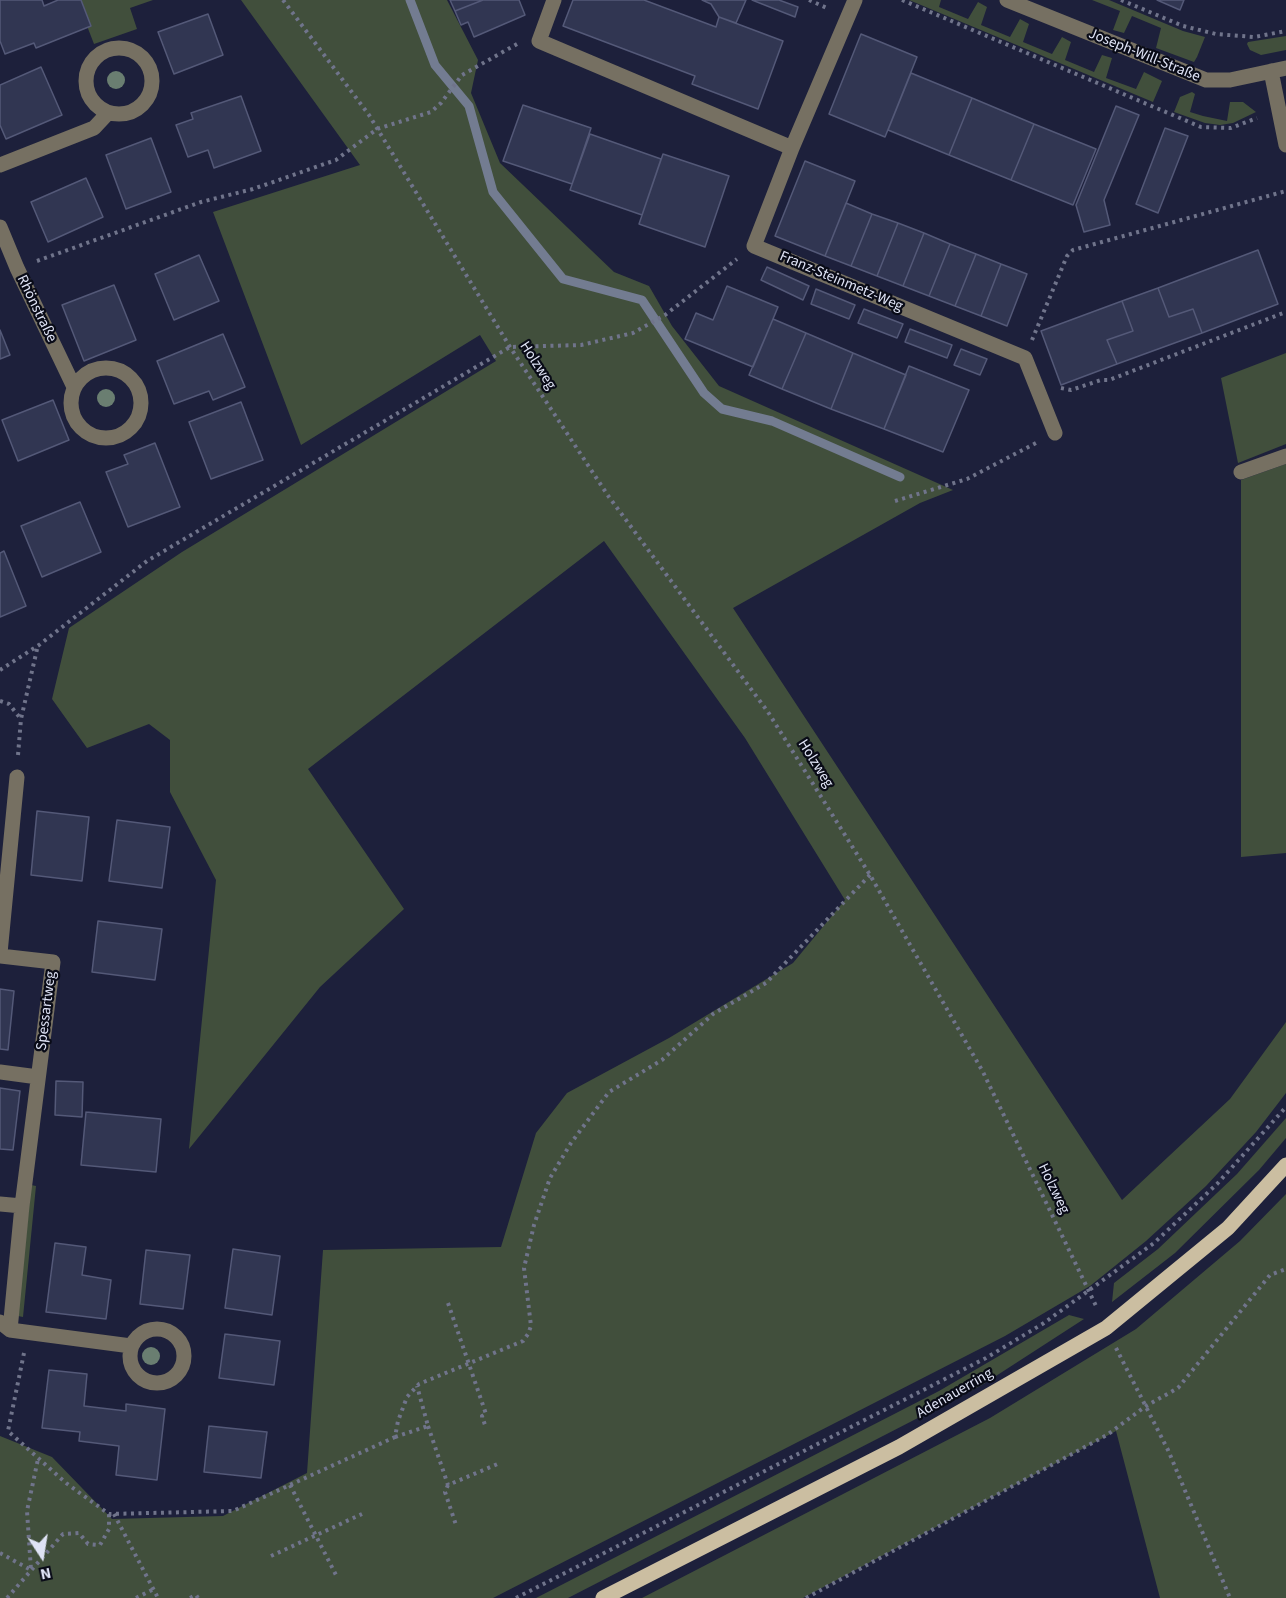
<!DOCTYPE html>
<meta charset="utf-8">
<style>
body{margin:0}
#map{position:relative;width:1286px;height:1598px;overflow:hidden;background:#1d203b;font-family:"Source Sans 3",sans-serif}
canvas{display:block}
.north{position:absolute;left:12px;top:1526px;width:60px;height:60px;-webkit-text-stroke:4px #090b17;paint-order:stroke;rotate:168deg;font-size:16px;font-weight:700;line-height:24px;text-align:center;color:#dfe3f5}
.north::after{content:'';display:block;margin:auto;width:21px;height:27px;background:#dfe3f5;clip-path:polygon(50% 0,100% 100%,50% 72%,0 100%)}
</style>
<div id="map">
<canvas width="1286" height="1598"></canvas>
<div class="north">N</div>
</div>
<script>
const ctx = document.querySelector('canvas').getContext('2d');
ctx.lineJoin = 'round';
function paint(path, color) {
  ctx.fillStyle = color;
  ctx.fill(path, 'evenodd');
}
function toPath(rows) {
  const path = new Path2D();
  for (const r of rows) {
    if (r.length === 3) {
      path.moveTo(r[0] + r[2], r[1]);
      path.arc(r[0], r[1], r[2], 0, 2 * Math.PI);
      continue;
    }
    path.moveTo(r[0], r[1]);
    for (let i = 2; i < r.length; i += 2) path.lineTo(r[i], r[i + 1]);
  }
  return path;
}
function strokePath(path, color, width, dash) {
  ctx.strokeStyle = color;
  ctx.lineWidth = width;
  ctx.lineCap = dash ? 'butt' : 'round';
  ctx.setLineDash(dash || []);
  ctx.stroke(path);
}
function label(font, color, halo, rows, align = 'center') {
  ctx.font = font + ' "Source Sans 3",sans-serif';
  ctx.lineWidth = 4.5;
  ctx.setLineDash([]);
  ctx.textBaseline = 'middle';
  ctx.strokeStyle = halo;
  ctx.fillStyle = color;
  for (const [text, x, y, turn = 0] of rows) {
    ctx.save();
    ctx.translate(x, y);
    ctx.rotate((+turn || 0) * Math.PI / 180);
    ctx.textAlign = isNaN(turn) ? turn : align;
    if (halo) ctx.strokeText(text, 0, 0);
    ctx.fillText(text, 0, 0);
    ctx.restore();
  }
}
paint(toPath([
 [77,0,153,0,130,8,137,29,94,44],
 [241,0,447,0,478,60,471,93,500,163,614,272,649,286,672,326,719,386,953,490,920,503,733,608,1122,1200,1230,1099,1286,1022,1286,1093,1256,1132,1206,1186,1146,1241,1090,1286,1005,1336,493,1598,0,1598,0,1436,52,1457,112,1519,223,1516,307,1473,323,1250,501,1247,536,1133,567,1093,669,1038,793,963,845,900,745,738,604,541,308,769,404,909,320,987,189,1149,216,880,170,792,170,740,149,724,87,748,52,699,69,628,182,552,496,361,480,335,301,445,213,212,360,165],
 [909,0,941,0,939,7,968,19,978,2,987,7,981,25,1010,37,1020,19,1029,24,1023,42,1052,54,1062,37,1071,42,1065,60,1094,72,1102,55,1112,58,1106,78,1136,89,1144,72,1162,81,1153,102],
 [1092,0,1109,0,1183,31,1205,37,1197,57,1194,62,1156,48,1161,28,1132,16,1124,33,1113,30,1120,11],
 [1286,36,1286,50,1261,55,1250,50,1247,44,1248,42],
 [1192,92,1195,94,1190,112,1203,116,1227,121,1230,102,1243,102,1256,112,1233,123,1220,125,1205,123,1174,112,1180,97],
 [1286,353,1286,444,1238,463,1221,378],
 [1286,464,1286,853,1241,857,1241,480],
 [1286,1118,1286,1138,1259,1170,1175,1253,1112,1302,1114,1283,1158,1249,1237,1174],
 [31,1185,36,1186,23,1317,18,1316],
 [1286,1194,1286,1598,1160,1598,1116,1431,803,1598,642,1598,990,1418,1136,1329,1240,1241],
 [1069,1315,1084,1319,982,1385,568,1598,536,1598,939,1391]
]), '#414f3c');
strokePath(toPath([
 [410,0,435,65,469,106,493,192,563,279,642,300,704,393,722,409,772,421,900,477]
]), '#737c91', 9);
const building = toPath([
 [0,0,42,0,44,6,58,0,81,0,91,26,36,48,34,43,5,54,0,41,0,0],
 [450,0,483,0,455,11,450,0],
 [483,0,519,0,525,15,474,37,468,22,461,25,455,11,483,0],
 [573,0,644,0,716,27,719,17,783,41,758,109,692,84,695,76,563,26,573,0],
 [702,0,746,0,736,23,719,17,711,4,702,0],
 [752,0,779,0,798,7,795,17,752,0],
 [1157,0,1184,0,1180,10,1157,0],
 [208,14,223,55,174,74,158,32,208,14],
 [861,34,917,57,885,137,829,114,861,34],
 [41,67,62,115,6,139,0,125,0,85,41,67],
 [911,73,972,98,949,155,888,130,911,73],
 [241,96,261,151,214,168,208,150,188,157,176,125,193,119,191,113,241,96],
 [972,98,1034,124,1011,180,949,155,972,98],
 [523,105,591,128,572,184,503,161,523,105],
 [1116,106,1139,115,1104,200,1110,225,1084,232,1076,205,1116,106],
 [1034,124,1096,149,1073,205,1011,180,1034,124],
 [1165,128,1188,136,1158,213,1136,204,1165,128],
 [590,134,661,159,642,215,570,190,590,134],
 [151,138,171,192,126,209,106,155,151,138],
 [663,154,729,176,705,247,639,224,663,154],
 [805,161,855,181,825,256,775,236,805,161],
 [86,178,103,217,48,242,31,202,86,178],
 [846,203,872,214,851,266,825,256,846,203],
 [872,214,898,223,877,276,851,266,872,214],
 [898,223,924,233,903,286,877,276,898,223],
 [924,233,950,244,929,296,903,286,924,233],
 [950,244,976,254,955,306,929,296,950,244],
 [1258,250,1278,304,1202,333,1193,309,1169,317,1158,288,1258,250],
 [976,254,1001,264,981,316,955,306,976,254],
 [199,255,219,301,174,320,155,274,199,255],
 [1001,264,1027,274,1007,326,981,316,1001,264],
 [767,267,809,286,803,300,761,280,767,267],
 [114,285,136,340,84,361,62,305,114,285],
 [727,286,778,307,753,367,685,339,696,313,713,320,727,286],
 [1158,288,1169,317,1193,309,1202,333,1117,364,1107,340,1133,331,1122,301,1158,288],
 [816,289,855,305,849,319,811,304,816,289],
 [1122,301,1133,331,1107,340,1117,364,1061,385,1041,331,1122,301],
 [864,309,903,324,897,338,858,323,864,309],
 [773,319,806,333,782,389,749,375,773,319],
 [910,329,952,345,947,358,905,342,910,329],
 [0,330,10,355,0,359,0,330],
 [806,333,853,353,831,409,782,389,806,333],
 [223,334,245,387,213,400,209,391,174,404,157,361,223,334],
 [961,349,987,359,980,375,954,365,961,349],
 [853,353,906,375,884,429,831,409,853,353],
 [909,366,969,390,943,452,884,429,909,366],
 [53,400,69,440,18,461,2,420,53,400],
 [241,402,263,460,211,479,189,422,241,402],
 [155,443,180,507,128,527,106,472,128,464,124,455,155,443],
 [80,502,101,552,42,577,21,526,80,502],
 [4,551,26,606,0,617,0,553,4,551],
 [37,811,89,817,82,881,31,875,37,811],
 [117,820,170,827,162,888,109,881,117,820],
 [98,921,162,929,155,980,92,972,98,921],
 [0,989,14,991,8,1050,0,1049,0,989],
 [56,1081,83,1082,82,1117,55,1115,56,1081],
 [0,1088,20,1091,13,1150,0,1149,0,1088],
 [86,1112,161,1119,156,1172,81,1165,86,1112],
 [55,1243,86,1247,82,1275,111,1280,106,1319,46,1312,55,1243],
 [233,1249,280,1256,272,1315,225,1308,233,1249],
 [146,1250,190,1255,183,1309,140,1304,146,1250],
 [225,1334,280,1341,274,1385,219,1378,225,1334],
 [49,1370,87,1374,84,1406,126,1411,126,1404,165,1409,157,1480,116,1475,119,1446,79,1441,80,1432,42,1428,49,1370],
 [209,1426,267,1432,261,1478,204,1472,209,1426]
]);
paint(building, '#313652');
strokePath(building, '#545978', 1.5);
strokePath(toPath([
 [283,0,369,115,510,347,609,497,768,712,870,875,983,1072,1097,1308],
 [809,0,827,8],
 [902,0,1201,127,1231,128,1257,118],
 [1121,0,1183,26,1216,34,1254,37,1286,31],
 [37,261,201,202,253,189,336,160,377,129,431,112,441,103,462,75,517,44],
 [1032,340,1067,256,1073,250,1286,191],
 [1061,388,1071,390,1101,380,1109,380,1286,312],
 [895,501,967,479,1036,443],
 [0,670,39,645,147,561,510,347,581,345,633,333,665,315,737,259],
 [0,701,9,704,21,719],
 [18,755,21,719,38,645],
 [448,1303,486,1414,482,1416,486,1428],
 [1116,1348,1168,1450,1230,1598],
 [24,1353,8,1431,66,1483,109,1514,233,1511,395,1437,398,1421,407,1397,419,1384,523,1341,528,1334,531,1326,524,1268,534,1225,550,1178,571,1143,609,1092,662,1060,713,1014,766,983,870,875],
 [428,1426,448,1485,500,1463],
 [395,1437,428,1426,417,1386],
 [290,1485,337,1577],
 [448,1485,445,1492,456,1525],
 [114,1514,158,1598],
 [0,1553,31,1570,27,1511,38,1459],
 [271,1556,362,1514],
 [7,1598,63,1534,79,1533,88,1544,100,1545,109,1529,109,1514],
 [136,1598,154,1589],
 [190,1598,196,1595,198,1598],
 [516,1598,986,1358,1044,1323,1154,1243,1217,1184,1286,1107],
 [806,1598,1107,1435,1146,1406,1178,1388,1270,1275,1286,1269]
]), '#70748b', 4, [3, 4.5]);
strokePath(toPath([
 [554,0,539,41,792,148],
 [855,0,792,148,754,246,1025,358,1055,433],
 [1007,0,1206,80,1230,80,1286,68],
 [119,81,33],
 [1271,71,1286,145],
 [0,165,94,128,108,113],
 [0,227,17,268,74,387],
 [106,403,35],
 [1241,472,1286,456],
 [0,953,17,777],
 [0,956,53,962,22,1206],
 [0,1072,38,1077],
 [0,1204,22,1206,10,1330,0,1322],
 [157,1356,27],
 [10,1330,131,1346]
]), '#767062', 15);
strokePath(toPath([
 [603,1598,899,1447,1106,1328,1228,1228,1286,1165]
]), '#cbbea1', 15);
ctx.fillStyle = '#6a7e71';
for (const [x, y] of [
 [116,80],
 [106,398],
 [151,1356]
]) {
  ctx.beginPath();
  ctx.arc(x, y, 9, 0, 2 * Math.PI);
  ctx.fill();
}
label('15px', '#dfe3f5', '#090b17', [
 ["Joseph-Will-Straße",1144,56,22],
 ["Franz-Steinmetz-Weg",841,282,23],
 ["Rhönstraße",36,309,64],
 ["Holzweg",537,366,57],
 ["Holzweg",815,764,58],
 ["Spessartweg",47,1011,-83],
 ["Holzweg",1053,1189,64],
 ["Adenauerring",955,1394,-30]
]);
</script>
